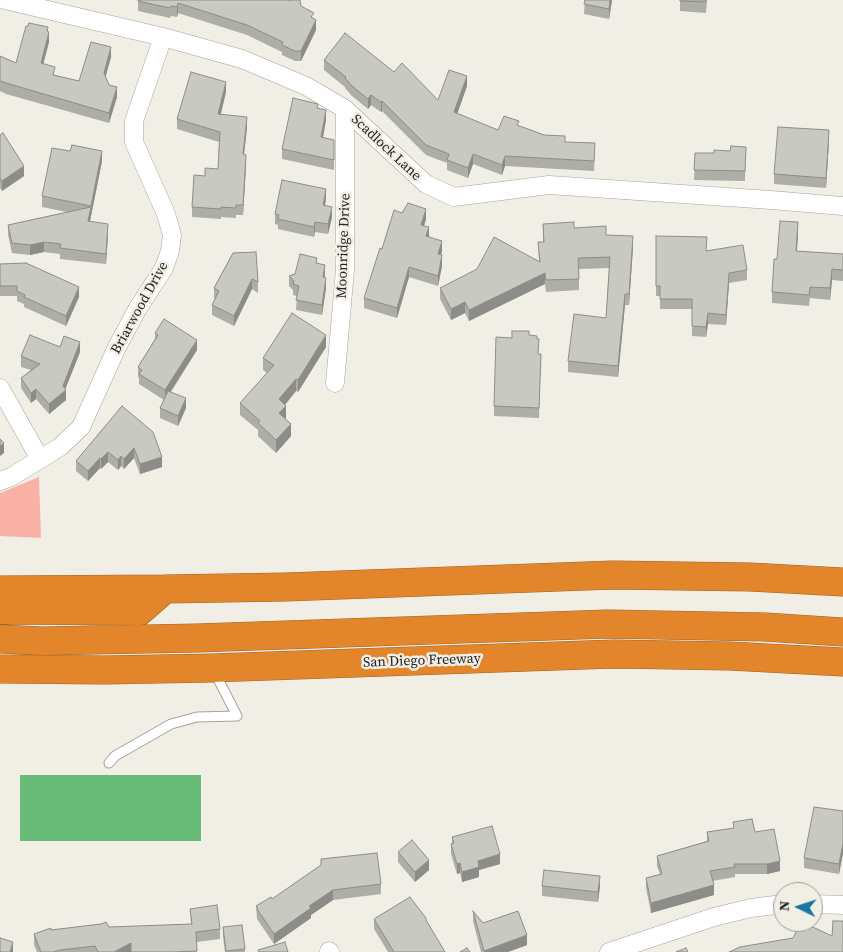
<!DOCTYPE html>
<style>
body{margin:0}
#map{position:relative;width:843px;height:952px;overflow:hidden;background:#f1eee5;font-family:"Source Serif 4",serif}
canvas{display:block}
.north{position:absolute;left:773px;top:882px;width:50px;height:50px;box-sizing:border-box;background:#f1eee5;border:1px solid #9f9d96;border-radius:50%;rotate:274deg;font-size:14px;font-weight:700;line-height:20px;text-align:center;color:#242320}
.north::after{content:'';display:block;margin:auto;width:18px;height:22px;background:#1b75a3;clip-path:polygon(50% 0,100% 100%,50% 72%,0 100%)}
</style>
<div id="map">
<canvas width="843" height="952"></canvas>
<div class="north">N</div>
</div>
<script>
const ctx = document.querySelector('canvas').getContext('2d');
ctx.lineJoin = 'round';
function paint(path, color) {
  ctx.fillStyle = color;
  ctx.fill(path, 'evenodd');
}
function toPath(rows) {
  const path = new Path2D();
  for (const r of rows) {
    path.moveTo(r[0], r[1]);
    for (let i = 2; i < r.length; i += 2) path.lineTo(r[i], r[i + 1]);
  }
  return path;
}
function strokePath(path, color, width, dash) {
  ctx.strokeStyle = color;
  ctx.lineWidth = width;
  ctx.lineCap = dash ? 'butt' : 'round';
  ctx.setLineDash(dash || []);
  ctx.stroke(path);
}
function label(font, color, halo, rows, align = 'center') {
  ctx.font = font + ' "Source Serif 4",serif';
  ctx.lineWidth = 5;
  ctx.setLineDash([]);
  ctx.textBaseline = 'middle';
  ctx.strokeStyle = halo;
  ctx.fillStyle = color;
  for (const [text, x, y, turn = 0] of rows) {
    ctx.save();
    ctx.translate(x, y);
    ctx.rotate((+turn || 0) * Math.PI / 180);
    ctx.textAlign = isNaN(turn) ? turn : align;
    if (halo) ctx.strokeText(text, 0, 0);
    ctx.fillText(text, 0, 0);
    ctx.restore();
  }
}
paint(toPath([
 [39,477,41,538,0,536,0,493]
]), '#fab2a7');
paint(toPath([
 [20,775,201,775,201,841,20,841]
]), '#69bc77');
const service = toPath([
 [109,763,115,756,171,724,197,717,237,716,215,673]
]);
const minor = toPath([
 [5,0,163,37,242,59,306,86,345,109,426,184,454,197,549,185,771,200,843,206],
 [335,383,345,270,345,109],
 [0,388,40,459],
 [0,481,11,477,60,447,81,427,117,347,138,308,164,268,170,251,172,235,166,214,134,142,134,121,163,37],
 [813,904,843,905],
 [329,951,330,952],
 [609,952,714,917,751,908,783,904]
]);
const motorway = toPath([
 [0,590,165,589,286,587,613,575,750,577,843,582],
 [0,610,140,611,165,589],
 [0,639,42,641,197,638,608,624,765,627,843,632],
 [0,669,105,670,212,668,614,654,730,656,843,662]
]);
strokePath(service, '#a6a39b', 11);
strokePath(minor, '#a6a39b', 19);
strokePath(motorway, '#a06326', 29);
strokePath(service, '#fff', 9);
strokePath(minor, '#fff', 18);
strokePath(motorway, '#e3852a', 28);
paint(toPath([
 [138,0,301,6,314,19,316,30,301,61,295,61,282,55,282,52,247,35,178,13,177,17,171,16,170,18,138,11],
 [585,0,612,0,609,19,584,14],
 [680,0,707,0,706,13,680,11],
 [48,32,49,42,43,64,55,75,79,81,111,57,105,76,109,85,117,97,109,123,6,94,0,91,0,56,16,63],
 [324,60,394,72,438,100,467,86,457,114,498,130,519,126,595,153,594,171,505,166,502,175,473,164,468,178,447,170,447,163,426,155,382,111,381,112,371,105,368,109,352,96,345,88,345,87,324,70],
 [226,92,221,114,247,127,244,154,246,165,243,215,236,215,236,218,221,217,221,219,192,217,192,207,205,176,218,169,219,142,177,129,177,119],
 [326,120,323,138,334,140,334,170,282,159,282,149],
 [0,135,24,176,2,191,0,188],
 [829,140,826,188,774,184,774,174],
 [746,147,745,181,694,180,695,153,714,153,730,151],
 [102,161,90,221,108,234,106,264,60,259,60,254,44,252,30,255,12,253,8,235,8,225,67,212,42,207,42,196],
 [326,199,325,206,332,217,328,234,315,232,314,237,278,229,278,225,275,224,275,214],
 [402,213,426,219,424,226,429,236,442,251,441,255,442,266,438,286,409,277,397,318,364,308,364,298,382,249],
 [543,224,574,228,606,235,633,247,629,305,625,305,618,377,568,372,568,361,606,318,609,268,579,269,579,290,546,292,545,284,469,321,465,313,451,320,440,299,440,288,539,261,538,242,543,242],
 [798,234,797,251,843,254,843,281,832,280,830,300,810,298,809,306,772,303,772,292,777,259],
 [656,236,707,251,747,270,747,280,729,283,726,325,708,324,706,337,692,336,692,309,660,309,660,296,656,296],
 [233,253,258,282,258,293,252,289,234,326,212,315,212,305,215,299,214,298,214,288],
 [317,263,325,275,325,278,326,288,322,315,296,310,297,296,293,295,293,290,289,286,289,276,295,274],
 [0,264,79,297,66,326,24,307,24,304,17,301,17,296,0,296],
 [155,333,197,350,171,392,186,408,178,426,160,418,160,408,164,400,139,384,139,378,138,377,138,367,155,339],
 [529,335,538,354,541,354,539,418,494,416,494,406],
 [60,347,80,352,65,390,66,400,49,414,36,399,31,403,21,388,21,378,31,370,21,367,21,356],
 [326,347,298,392,296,391,285,405,285,418,291,436,276,453,258,436,258,430,240,415,240,403,267,373,263,370,263,358],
 [122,406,162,467,140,474,134,458,124,469,121,466,118,470,108,462,101,469,100,468,88,481,76,471,76,461],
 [843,811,843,853,839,874,804,868,804,858],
 [733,822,755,832,780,871,767,874,735,874,735,877,712,881,714,895,651,913,646,888,646,878,660,874,657,866,657,856,707,841,707,832,733,828],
 [452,837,500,864,479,870,479,877,462,882,460,873,457,874,451,854,451,844,452,843],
 [398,852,429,870,415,882,398,862],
 [321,859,381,884,381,894,333,900,311,915,311,918,274,944,257,919,256,906,272,899,321,865],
 [542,886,600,886,598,902,542,896],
 [190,909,220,929,220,939,197,942,197,952,37,952,34,945,34,934,51,930,191,924],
 [473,911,483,923,527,945,508,952,481,952,473,921],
 [374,919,426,922,445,952,388,952,374,929],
 [223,927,245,949,245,952,225,952,223,937]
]), '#acaea7');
paint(toPath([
 [610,0,612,0,609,19,609,9],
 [178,3,178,13,177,17,177,7],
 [316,20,316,30,301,61,301,51],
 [48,27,48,36,49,32,49,42,41,73,41,63],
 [111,47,111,57,104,83,104,73],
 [467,76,467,86,454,123,454,112],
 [226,82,226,92,218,124,218,114],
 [117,87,117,97,109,123,109,113],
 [371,95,371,105,368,109,368,99],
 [382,101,382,111,381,112,381,102],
 [326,110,326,120,321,147,321,137],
 [247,117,247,127,243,164,243,154],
 [829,130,829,140,826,188,826,178],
 [102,151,102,161,88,231,88,221],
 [473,154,473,164,468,178,468,168],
 [246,155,246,165,243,215,243,205],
 [505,156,505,166,502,175,502,165],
 [24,166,24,176,2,191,2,181],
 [326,189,326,199,323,215,323,205],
 [332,207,332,217,328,234,328,224],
 [426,209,426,219,421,235,421,225],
 [315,222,315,232,314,237,314,227],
 [798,222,798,234,796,262,796,251],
 [108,224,108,234,106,264,106,254],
 [429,227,429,237,426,236],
 [633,236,633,247,629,305,629,294],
 [442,241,442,251,438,264,438,254],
 [44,242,44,252,30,255,30,245],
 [442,255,442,266,438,286,438,276],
 [325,265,325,275,323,288,323,277],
 [409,267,409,277,397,318,397,308],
 [832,269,832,280,830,300,830,288],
 [545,273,545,284,469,321,469,310],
 [729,273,729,283,726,325,726,315],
 [326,278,326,288,322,315,322,305],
 [252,279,252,289,234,326,234,316],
 [79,287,79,297,66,326,66,316],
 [625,294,625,305,618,377,618,366],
 [465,302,465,313,451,320,451,309],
 [708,313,708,324,706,337,706,327],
 [326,335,326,347,298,392,298,380],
 [197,340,197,350,165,400,165,390],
 [80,342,80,352,64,392,66,390,66,400,49,414,49,404,63,386],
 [296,379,296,391,279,412,279,399],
 [36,389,36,399,31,403,31,393],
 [186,398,186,408,178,426,178,416],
 [286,406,286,418,279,425,279,413],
 [291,424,291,436,276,453,276,440],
 [4,443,4,453,0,456,0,446],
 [134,448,134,458,124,469,124,459],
 [108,452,108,462,101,469,101,459],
 [121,456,121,466,118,470,118,460],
 [162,457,162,467,140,474,140,464],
 [100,458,100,468,88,481,88,471],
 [843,843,843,853,839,874,839,864],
 [500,854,500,864,479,870,479,877,462,882,462,872,478,861],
 [429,860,429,870,415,882,415,872],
 [780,861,780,871,767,874,767,864],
 [460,863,460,873,457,874,457,864],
 [600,876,600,886,598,902,598,892],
 [714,885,714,895,651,913,651,903],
 [333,890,333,900,311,915,311,918,274,944,274,934,309,906],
 [527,935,527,945,508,952,484,952,484,951],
 [13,942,13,952,10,952],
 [131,943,131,952,114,952]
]), '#8c8d88');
const building = toPath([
 [138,0,288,0,290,1,292,0,300,0,301,6,314,13,311,17,316,20,301,51,295,51,282,45,283,42,247,25,178,3,177,7,171,6,170,8,138,1,138,0],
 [585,0,610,0,609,9,584,4,585,0],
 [680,0,706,0,706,2,680,1,680,0],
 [29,23,48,27,47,31,49,32,41,63,55,67,53,75,79,81,91,42,111,47,104,73,109,85,117,87,109,113,6,83,0,81,0,56,16,63,26,26,28,26,29,23],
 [345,33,394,72,402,63,438,100,449,70,467,76,454,112,498,130,504,116,519,121,517,125,544,135,565,136,565,142,595,143,594,161,505,156,502,165,473,154,468,168,447,160,449,154,426,145,382,101,381,102,371,95,368,99,352,86,345,78,346,77,324,60,345,33],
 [191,72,226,82,218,114,247,117,243,154,246,155,243,205,236,205,236,208,221,207,221,209,192,207,194,175,205,176,205,168,218,169,220,132,177,119,191,72],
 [293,98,318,104,317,108,326,110,321,137,334,140,334,160,282,149,293,98],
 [778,127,829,130,826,178,774,174,778,127],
 [3,133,24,166,2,181,0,178,0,135,3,133],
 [72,145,102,151,91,206,42,196,52,148,70,151,72,145],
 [731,146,746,147,745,171,694,170,695,153,714,153,714,150,730,151,731,146],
 [282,180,326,189,323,205,332,207,328,224,315,222,314,227,278,219,279,215,275,214,282,180],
 [408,203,426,209,421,225,429,227,426,236,442,241,438,254,442,255,438,276,409,267,397,308,364,298,380,248,382,249,394,210,402,213,408,203],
 [91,207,88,221,108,224,106,254,60,248,61,244,44,242,30,245,12,243,8,225,91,207],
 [780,221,798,222,796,251,843,254,843,270,832,269,830,288,810,287,809,295,772,292,774,259,777,259,780,221],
 [574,222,574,228,606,226,606,235,633,236,629,294,625,294,618,366,568,361,574,314,606,318,610,257,578,258,579,279,546,280,545,273,469,310,465,302,451,309,440,288,477,269,494,237,540,262,538,242,544,242,543,224,574,222],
 [656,236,707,237,706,251,743,245,747,270,729,273,726,315,708,313,706,327,692,326,692,299,660,299,660,286,656,286,656,236],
 [256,252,258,282,252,279,234,316,212,305,219,291,214,288,233,253,256,252],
 [300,254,317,258,316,263,325,265,323,277,326,278,322,305,296,300,299,286,293,284,294,281,289,276,295,274,300,254],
 [26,263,79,287,66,316,24,297,25,295,17,291,17,286,0,286,0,264,26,263],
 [292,313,326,335,298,380,296,379,279,399,286,406,279,413,291,424,276,440,258,423,260,421,240,403,274,365,263,358,292,313],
 [164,319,197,340,165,390,139,374,142,370,138,367,158,335,155,333,164,319],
 [512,331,529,331,529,335,537,336,537,339,539,339,538,354,541,354,539,408,494,406,496,337,512,338,512,331],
 [30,335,60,347,64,336,80,342,63,386,66,390,49,404,36,389,31,393,21,378,40,364,21,356,30,335],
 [168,391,186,398,178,416,160,408,168,391],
 [122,406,153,432,162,457,140,464,134,448,124,459,121,456,118,460,108,452,101,459,100,458,88,471,76,461,122,406],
 [0,439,4,443,0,446,0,439],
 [814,807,843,811,843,843,839,864,804,858,814,807],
 [752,819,755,832,774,829,780,861,767,864,734,864,735,867,710,871,714,885,651,903,646,878,662,874,657,856,709,841,707,832,734,828,733,822,752,819],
 [492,826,500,854,478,861,479,867,462,872,460,863,457,864,451,844,454,843,452,837,492,826],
 [412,840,429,860,415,872,398,852,412,840],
 [377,853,381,884,333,890,309,906,311,908,274,934,257,909,258,908,256,906,271,897,272,899,321,865,321,859,377,853],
 [544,870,600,876,598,892,542,886,544,870],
 [410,897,426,918,426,920,445,952,394,952,374,919,410,897],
 [217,905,220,929,196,932,197,951,173,952,131,952,131,943,114,952,98,952,95,946,60,950,54,952,41,952,34,934,51,928,51,930,101,924,106,922,109,927,192,924,190,909,217,905],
 [473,911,483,923,518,911,527,935,484,951,473,911],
 [833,921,843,921,843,952,729,952,740,947,793,938,801,922,802,922,832,936,833,921],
 [242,925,245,949,226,951,223,927,242,925],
 [0,938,13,942,10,952,0,952,0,938],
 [285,942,288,952,259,952,258,950,285,942],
 [467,948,470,952,460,952,467,948],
 [686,948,688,952,676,952,686,948]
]);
paint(building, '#c8cac2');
strokePath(building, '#8c8d88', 1);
label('14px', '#242320', '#f1eee5', [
 ["Scadlock Lane",386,148,43],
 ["Moonridge Drive",344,246,-88],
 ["Briarwood Drive",140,308,-61],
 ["San Diego Freeway",422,661,-2]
]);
</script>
